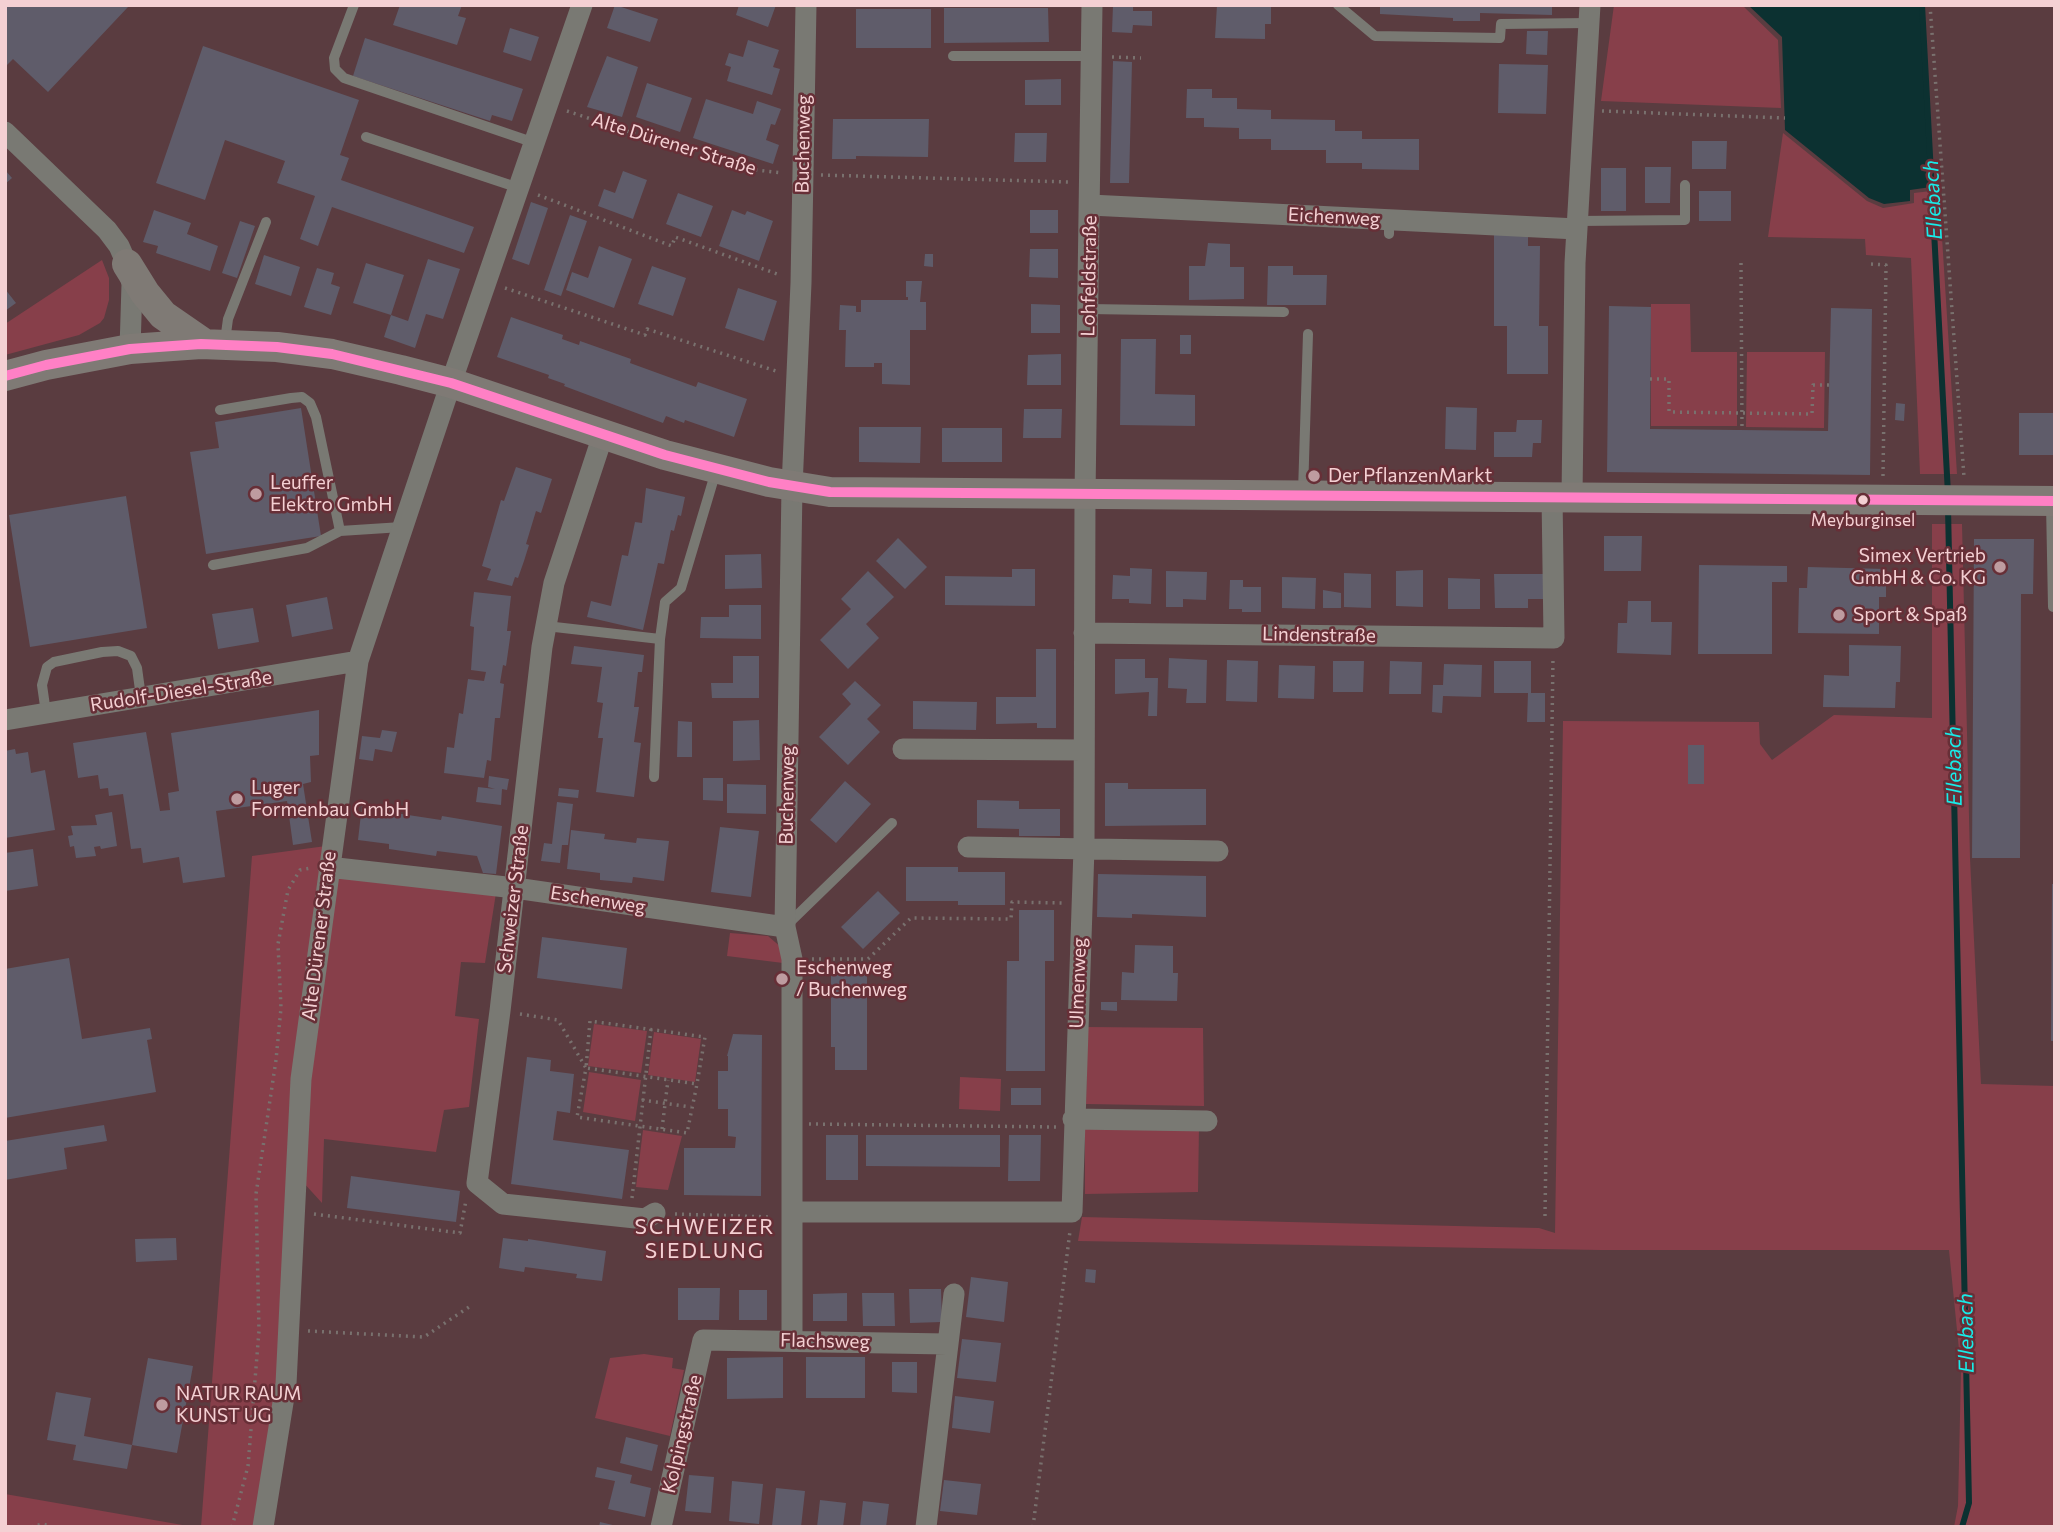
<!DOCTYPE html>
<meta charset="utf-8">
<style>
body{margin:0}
#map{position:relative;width:2060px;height:1532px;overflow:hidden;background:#5a3c40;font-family:Commissioner,sans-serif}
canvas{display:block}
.frame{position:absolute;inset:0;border:7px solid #f4d0d3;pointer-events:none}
</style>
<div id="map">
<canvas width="2060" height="1532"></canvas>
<div class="frame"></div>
</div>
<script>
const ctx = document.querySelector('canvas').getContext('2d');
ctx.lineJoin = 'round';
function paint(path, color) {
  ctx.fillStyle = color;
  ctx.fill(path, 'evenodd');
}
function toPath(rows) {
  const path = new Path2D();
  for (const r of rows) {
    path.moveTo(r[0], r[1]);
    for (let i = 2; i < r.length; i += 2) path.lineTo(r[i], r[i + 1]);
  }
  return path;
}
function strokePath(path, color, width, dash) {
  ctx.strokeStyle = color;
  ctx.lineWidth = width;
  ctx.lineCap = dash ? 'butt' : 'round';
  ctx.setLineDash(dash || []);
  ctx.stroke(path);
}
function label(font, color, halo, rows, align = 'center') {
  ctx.font = font + ' Commissioner,sans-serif';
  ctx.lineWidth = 5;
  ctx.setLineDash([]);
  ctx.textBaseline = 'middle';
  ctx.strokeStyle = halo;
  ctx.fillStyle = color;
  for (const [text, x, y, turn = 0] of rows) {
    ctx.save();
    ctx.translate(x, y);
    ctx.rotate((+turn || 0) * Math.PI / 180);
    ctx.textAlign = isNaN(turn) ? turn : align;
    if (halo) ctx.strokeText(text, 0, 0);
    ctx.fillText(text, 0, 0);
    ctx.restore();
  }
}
paint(toPath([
 [1614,5,1742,5,1778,40,1781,108,1601,101],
 [1783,133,1867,201,1883,208,1914,203,1914,193,1939,190,1957,474,1920,474,1911,258,1866,255,1865,239,1768,237],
 [102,260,109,278,109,300,104,318,100,323,79,335,5,355,5,324],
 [1651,304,1690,304,1691,352,1737,352,1737,426,1651,426],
 [1747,352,1825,352,1824,428,1746,427],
 [1932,524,1962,524,1970,858,1981,1084,2055,1086,2055,1527,1954,1527,1958,1506,1961,1370,1949,1250,1600,1250,1078,1241,1082,1217,1539,1228,1555,1233,1563,721,1759,722,1760,744,1772,760,1834,715,1932,718],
 [326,846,281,1387,260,1527,201,1527,252,856],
 [336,873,496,893,485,963,461,962,455,1016,479,1019,469,1107,444,1110,436,1152,324,1139,322,1203,302,1181,307,1081],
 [730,933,768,936,782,948,783,963,727,956],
 [594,1024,647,1031,641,1073,588,1066],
 [1087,1027,1203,1028,1204,1106,1086,1104],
 [654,1032,701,1039,695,1082,648,1075],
 [589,1072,641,1080,635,1121,583,1112],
 [960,1077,1001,1079,1000,1111,959,1109],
 [1085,1125,1199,1127,1198,1192,1085,1194],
 [643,1130,682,1136,668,1190,636,1187],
 [644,1354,673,1358,672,1368,684,1370,670,1436,595,1418,610,1358],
 [5,1494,194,1527,5,1527]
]), '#873f4a');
paint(toPath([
 [1748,5,1920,5,1931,187,1910,190,1910,201,1884,204,1869,198,1785,130,1782,37]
]), '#0c3131');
strokePath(toPath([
 [1922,5,1948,494],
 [1948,508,1969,1503,1962,1527]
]), '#0c3131', 6);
paint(toPath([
 [5,5,126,5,128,7,48,92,13,59,5,67],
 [400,5,462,5,458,16,466,18,457,45,393,25],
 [615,5,658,19,650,42,607,28],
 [739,5,776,5,768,27,736,15],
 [1113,5,1133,6,1133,11,1152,11,1152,26,1133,25,1132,33,1112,32],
 [1217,5,1271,6,1271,24,1265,24,1265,39,1215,38],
 [1380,5,1552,5,1552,15,1480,13,1480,21,1453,21,1453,18,1380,14],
 [944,8,1048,8,1049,42,944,43],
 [856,9,931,9,931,48,856,48],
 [510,28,539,37,531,61,503,52],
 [1527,31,1548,31,1547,55,1526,54],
 [365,38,523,89,512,121,492,115,490,121,353,76],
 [748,40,779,50,773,67,780,69,772,95,727,81,731,67,725,65,729,53,743,57],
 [203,46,359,100,340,155,349,158,341,180,474,227,464,253,332,207,318,246,300,239,315,196,277,183,285,161,225,140,205,200,156,183],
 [607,56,638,67,622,117,587,107],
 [1113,61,1132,62,1129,183,1110,183],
 [1499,64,1548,65,1546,114,1498,113],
 [1061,79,1061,105,1025,105,1025,80],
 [647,83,692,98,680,132,636,117],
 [1187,89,1212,89,1212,98,1237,98,1237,109,1271,110,1271,119,1335,120,1335,131,1362,131,1362,139,1419,139,1419,170,1362,169,1362,163,1326,163,1326,150,1271,150,1271,139,1239,139,1239,128,1204,127,1204,118,1186,118],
 [706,99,753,114,757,101,781,109,775,125,771,124,766,140,779,145,773,164,693,138],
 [833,119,929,119,928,157,856,156,856,159,832,159],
 [1015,133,1047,133,1046,162,1014,162],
 [1692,141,1727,141,1726,169,1692,169],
 [1645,167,1671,167,1670,203,1645,203],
 [1601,168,1626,168,1626,211,1601,211],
 [5,170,12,178,5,184],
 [623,171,647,180,633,219,598,206,604,189,615,193],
 [1699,191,1731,191,1731,221,1699,221],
 [678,193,713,206,701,237,666,224],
 [531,202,548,208,529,265,512,259],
 [154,210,191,223,187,234,218,246,210,271,156,253,158,246,143,242],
 [732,210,745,215,747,211,773,221,759,261,719,246],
 [1030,210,1058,210,1058,233,1030,233],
 [570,215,587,221,561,296,544,290],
 [240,221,255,226,237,278,222,273],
 [1494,233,1528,233,1528,246,1540,246,1539,326,1548,326,1548,374,1507,374,1507,326,1494,326],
 [1208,243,1230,244,1230,267,1244,267,1244,299,1189,300,1189,266,1205,266],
 [599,246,632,259,614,308,566,290,572,272,588,278],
 [1030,249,1058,249,1058,278,1029,277],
 [925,254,933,254,933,267,924,266],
 [264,255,300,267,291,296,255,284],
 [428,259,460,269,443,319,426,314,415,348,384,337,391,315,408,321],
 [366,263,404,275,391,315,353,303],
 [652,266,686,278,673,316,638,304],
 [1268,266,1293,266,1293,275,1327,275,1326,305,1267,305],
 [317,268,334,273,331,284,340,287,331,315,304,307],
 [906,281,922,281,920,302,926,302,926,330,910,330,910,385,882,384,882,363,874,363,874,367,845,367,846,330,839,330,840,305,856,306,856,312,861,312,861,300,908,300,908,297,906,297],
 [738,288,777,301,764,341,725,328],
 [5,289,16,303,5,311],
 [1031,304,1060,305,1060,333,1031,333],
 [1609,306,1651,307,1650,429,1828,431,1831,308,1872,309,1870,475,1607,472],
 [511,317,563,335,562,339,579,345,580,341,631,359,630,363,696,387,698,382,747,399,734,437,685,420,684,423,666,416,663,423,564,386,565,384,548,378,549,375,497,357],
 [1180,335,1191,335,1191,354,1180,354],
 [1121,339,1156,339,1155,394,1195,395,1195,426,1120,425],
 [1061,354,1061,385,1027,385,1028,355],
 [1896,403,1905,404,1904,421,1895,420],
 [1446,407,1477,408,1476,450,1445,449],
 [301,408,321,536,206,554,190,452,219,448,215,422],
 [1024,409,1062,409,1061,438,1023,438],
 [2019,413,2055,413,2055,455,2019,455],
 [1517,420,1542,420,1541,443,1533,443,1532,457,1494,457,1494,432,1516,432],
 [859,427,921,427,920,463,859,462],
 [942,428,1002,428,1002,462,942,462],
 [516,467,552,479,541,513,536,511,526,544,529,545,524,561,518,578,515,577,512,586,487,580,491,569,482,566,501,500,504,501],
 [646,488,685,497,681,516,678,515,674,531,671,530,664,564,658,563,643,630,587,617,591,601,611,606,622,555,628,556,635,522,642,523],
 [126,496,147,628,30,647,9,515],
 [1604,536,1642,536,1641,571,1604,571],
 [898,538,927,567,905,589,876,561],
 [1974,539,2034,539,2033,594,2021,594,2020,858,1972,858],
 [761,554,762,588,725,589,725,555],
 [1699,565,1787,566,1787,582,1772,582,1772,654,1698,654],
 [1808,567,1886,569,1886,597,1879,597,1879,634,1798,633,1799,588,1807,588],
 [1130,568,1152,569,1151,604,1129,603,1129,599,1112,599,1113,575,1130,576],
 [1012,569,1035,569,1035,606,945,605,945,576,1012,577],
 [1423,570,1423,607,1396,606,1396,571],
 [868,571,894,597,866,624,879,638,848,669,820,640,851,609,841,599],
 [1166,571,1207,572,1206,600,1183,599,1183,607,1166,607],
 [1344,573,1371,574,1371,608,1344,607],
 [1494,574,1544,574,1545,599,1528,599,1528,608,1495,608],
 [1282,577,1316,578,1315,609,1282,608],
 [1448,578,1480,579,1480,609,1448,609],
 [1230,580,1243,580,1243,587,1261,587,1261,612,1242,612,1242,609,1229,609],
 [1323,590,1341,593,1341,608,1323,608],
 [474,592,511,596,507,631,511,631,506,666,503,665,500,683,504,684,500,718,495,718,491,761,487,760,484,778,444,773,447,747,454,748,459,713,463,714,468,679,484,681,486,672,471,670,474,627,470,626],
 [327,597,333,629,292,637,286,605],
 [1628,601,1651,601,1651,622,1672,622,1671,655,1617,653,1618,623,1627,623],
 [729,605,761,605,761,639,700,638,701,617,729,617],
 [253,608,259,642,218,649,212,614],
 [1849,645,1901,646,1900,682,1896,682,1895,708,1823,707,1824,675,1849,676],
 [574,646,644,655,642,672,638,672,634,707,639,707,634,742,641,743,634,797,596,792,603,738,598,738,603,703,597,702,602,667,571,664],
 [1036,649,1056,649,1056,728,1037,728,1037,723,996,724,996,697,1036,697],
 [733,656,759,656,759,698,712,698,711,683,733,683],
 [1169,658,1207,660,1206,703,1186,703,1187,689,1168,688],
 [1115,659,1145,659,1145,678,1158,678,1157,716,1148,716,1149,692,1115,694],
 [1227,660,1258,661,1257,702,1226,701],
 [1333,661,1364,661,1363,692,1333,692],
 [1390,661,1422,662,1421,694,1389,694],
 [1494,661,1531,661,1531,693,1545,693,1545,722,1527,722,1528,693,1494,693],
 [1444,664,1482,665,1481,697,1443,696,1442,713,1432,712,1433,685,1443,685],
 [1279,665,1315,666,1314,699,1278,698],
 [855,681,881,705,867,719,880,732,848,765,819,737,851,704,842,694],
 [913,701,977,702,976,730,913,729],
 [319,710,319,755,310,756,311,782,303,784,312,842,293,845,287,801,216,811,225,877,183,883,179,857,143,863,141,848,131,849,123,794,109,796,108,788,100,789,98,775,78,778,73,743,146,732,160,811,170,810,168,793,179,791,171,733],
 [759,720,760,760,733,761,733,721],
 [678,721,692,722,692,757,677,757],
 [382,730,397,732,392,752,375,749,373,761,359,759,362,736,380,738],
 [1688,745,1704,745,1704,784,1688,784],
 [15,749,16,754,28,752,31,773,45,770,55,830,5,838,5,751],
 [489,776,509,779,507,790,502,789,501,805,476,802,478,787,495,789,488,787],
 [703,778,723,778,723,801,703,800],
 [845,781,871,804,836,843,810,820],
 [1105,783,1128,783,1128,789,1206,789,1206,825,1105,826],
 [727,784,766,785,766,814,727,813],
 [559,788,579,790,578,798,558,796],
 [977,800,1019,801,1019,809,1060,809,1060,836,1019,836,1019,829,977,828],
 [557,802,573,804,568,845,562,845,560,863,541,861,544,843,552,844],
 [362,805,395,809,395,813,441,820,442,816,502,826,496,874,483,873,477,856,437,851,436,856,389,849,389,844,358,840],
 [112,812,117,846,101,849,100,846,94,847,96,856,76,858,74,846,70,847,68,836,73,835,71,826,97,825,95,815],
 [720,827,759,831,751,897,711,892],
 [571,830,605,834,604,839,621,841,636,843,637,838,669,841,664,881,633,877,632,883,600,880,600,873,567,869],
 [33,849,38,886,5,891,5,853],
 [906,867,958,867,958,872,1005,872,1005,905,958,905,958,901,906,901],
 [1098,874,1206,876,1206,917,1132,914,1132,918,1097,917],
 [2052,884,2055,884,2055,1041,2051,1041],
 [878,891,900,913,863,949,841,927],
 [1019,910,1054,910,1054,961,1045,961,1045,1071,1006,1071,1007,961,1019,961],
 [542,937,627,948,622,989,537,978],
 [1135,945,1173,946,1173,973,1178,973,1177,1001,1121,1000,1122,972,1134,973],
 [69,958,82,1039,150,1028,152,1039,147,1040,156,1092,5,1118,5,969],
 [867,973,867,1070,835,1070,835,1047,831,1047,831,974],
 [1101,1002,1117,1002,1117,1011,1101,1010],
 [733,1034,762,1035,761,1196,684,1195,684,1148,735,1148,736,1137,728,1136,728,1109,718,1109,718,1071,728,1071,728,1056,727,1056],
 [527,1057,551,1060,550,1071,574,1074,570,1113,557,1111,553,1140,629,1150,622,1199,511,1184],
 [1011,1088,1041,1088,1041,1105,1011,1105],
 [104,1125,107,1141,64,1148,67,1169,5,1180,5,1141],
 [826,1135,858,1135,858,1180,826,1180],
 [866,1135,1000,1135,1000,1167,866,1166],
 [1009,1135,1041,1135,1040,1181,1008,1181],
 [351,1176,460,1191,456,1222,347,1208],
 [176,1238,177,1260,136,1262,135,1239],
 [503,1238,528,1241,528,1239,606,1251,602,1281,576,1278,577,1274,525,1267,524,1272,499,1268],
 [1086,1269,1096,1270,1095,1283,1085,1282],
 [971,1277,1008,1282,1004,1322,966,1317],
 [678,1288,720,1288,719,1320,678,1320],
 [909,1289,941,1289,942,1322,910,1323],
 [739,1290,767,1290,767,1320,739,1320],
 [847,1293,847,1321,813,1321,813,1294],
 [862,1293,894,1293,895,1326,863,1326],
 [962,1339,1001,1343,996,1382,957,1378],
 [783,1357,783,1398,727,1399,727,1358],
 [806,1357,865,1357,865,1398,806,1398],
 [148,1358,193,1366,177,1453,132,1445],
 [892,1362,917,1362,917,1393,892,1392],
 [56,1392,91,1398,84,1436,132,1445,127,1469,73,1460,76,1445,47,1440],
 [955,1396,994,1401,990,1433,952,1428],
 [626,1437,658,1445,652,1471,620,1463],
 [597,1467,632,1475,630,1483,651,1488,645,1517,608,1509,615,1481,595,1477],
 [689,1475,714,1477,711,1513,685,1511],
 [944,1480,981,1484,977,1515,940,1511],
 [732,1481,763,1484,759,1524,729,1521],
 [776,1488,805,1491,801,1527,772,1526],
 [820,1500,846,1503,843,1527,817,1527],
 [863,1501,889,1504,886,1527,860,1527],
 [600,1522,617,1526,616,1527,599,1527]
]), '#5f5c6a');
strokePath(toPath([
 [1930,5,1964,477],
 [1112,57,1141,58],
 [567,111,645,137,646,132,757,170,782,173],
 [1602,111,1785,118],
 [821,175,1069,182],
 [538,195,672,246,675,237,780,275],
 [1741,263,1742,429],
 [1871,264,1886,265,1883,476],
 [505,288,645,335,647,329,779,372],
 [1650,379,1669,379,1669,412,1812,414,1813,385,1829,385],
 [812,959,868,959,911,918,1011,919,1012,902,1062,903],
 [520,1014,558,1020,586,1068,577,1117,687,1133,697,1084,705,1037,590,1021,586,1068,697,1084],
 [642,1100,691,1107],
 [809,1124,1057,1127],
 [662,1129,668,1080],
 [632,1198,651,1029],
 [314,1214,460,1233,466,1200],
 [675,1214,772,1217],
 [1545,1216,1553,657],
 [308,1331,424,1337,469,1307],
 [31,1527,43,1524,52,1527],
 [232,1527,248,1466,259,1331,256,1194,276,1060,281,1008,278,944,288,890,300,870,311,868],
 [1033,1527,1070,1231]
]), '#79716e', 3.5, [2, 5]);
strokePath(toPath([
 [354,5,334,58,335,69,344,78,535,143],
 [1338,5,1375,36,1500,38,1501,24,1588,23],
 [953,56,1092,56],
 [366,137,519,188],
 [1578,221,1685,220,1685,185],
 [1389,234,1389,220],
 [1088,309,1284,312],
 [225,341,228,319,266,222],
 [220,410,291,398,302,397,310,403,316,417,340,531,402,527],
 [1303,492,1308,334],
 [2051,504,2053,607,2055,607],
 [213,565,307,548,340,531],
 [546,626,660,639],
 [46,713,42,685,47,667,54,662,102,652,118,651,131,656,137,668,141,697],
 [654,777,660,639,665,602,681,588,716,471],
 [787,925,892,823]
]), '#797973', 10);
strokePath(toPath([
 [5,132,107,230,119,246,127,264,132,284,130,349],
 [1090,205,1577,229],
 [603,435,554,583,542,647,500,1011,477,1183,503,1204,645,1219,655,1213],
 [1572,496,1575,263,1590,5],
 [1084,633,1554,638,1552,495],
 [5,720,358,661],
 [903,749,1084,750],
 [968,847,1218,851],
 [328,867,515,888,785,927],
 [1073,1119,1207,1121],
 [793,1212,1072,1212,1084,848,1085,495,1092,5],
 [792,1341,792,959,785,927,792,487,801,283,806,5],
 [263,1527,286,1384,301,1079,358,661,451,383,582,5],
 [661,1527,703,1340,947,1344],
 [926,1527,954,1294]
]), '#797973', 21);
strokePath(toPath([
 [127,264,145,293,163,315,205,344],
 [5,376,46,365,130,349,201,344,277,347,332,354,401,370,451,383,665,455,769,482,830,492,2055,501]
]), '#7f7a75', 30);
strokePath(toPath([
 [5,376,46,365,130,349,201,344,277,347,332,354,451,383,665,455,769,482,830,492,2055,501]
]), '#ff80c5', 10);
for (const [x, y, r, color] of [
 [1314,476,7,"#be9ca0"],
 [256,494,7,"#be9ca0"],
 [1863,500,6,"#f4d0d3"],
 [2000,567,7,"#be9ca0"],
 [1839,615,7,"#be9ca0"],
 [237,799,7,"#be9ca0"],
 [782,979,7,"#be9ca0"],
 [162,1405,7,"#be9ca0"]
]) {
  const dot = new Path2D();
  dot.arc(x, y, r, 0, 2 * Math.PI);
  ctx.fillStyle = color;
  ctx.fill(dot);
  strokePath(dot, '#672f37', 2.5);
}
label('17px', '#f4d0d3', '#672f37', [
 ["Meyburginsel",1863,520]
]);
label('19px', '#f4d0d3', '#672f37', [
 ["Alte Dürener Straße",674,144,17],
 ["Buchenweg",803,144,-89],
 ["Eichenweg",1334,217,3],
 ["Lohfeldstraße",1089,276,-89],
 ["Lindenstraße",1319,635,1],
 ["Rudolf-Diesel-Straße",181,691,-9],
 ["Buchenweg",787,795,-89],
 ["Schweizer Straße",513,899,-83],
 ["Eschenweg",598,900,9],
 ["Alte Dürener Straße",319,936,-83],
 ["Ulmenweg",1078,983,-88],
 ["Flachsweg",825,1341,1],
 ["Kolpingstraße",682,1434,-77]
]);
label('19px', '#f4d0d3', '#672f37', [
 ["Der PflanzenMarkt",1328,476],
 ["Leuffer",270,483],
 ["Elektro GmbH",270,505],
 ["Simex Vertrieb",1986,556,"right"],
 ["GmbH & Co. KG",1986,578,"right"],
 ["Sport & Spaß",1853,615],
 ["Luger",251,788],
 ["Formenbau GmbH",251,810],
 ["Eschenweg",796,968],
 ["/ Buchenweg",796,990],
 ["NATUR RAUM",176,1394],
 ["KUNST UG",176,1416]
], 'left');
label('italic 21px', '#17ece9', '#672f37', [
 ["Ellebach",1933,200,-93],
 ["Ellebach",1954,766,-91],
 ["Ellebach",1966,1333,-91]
]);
ctx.letterSpacing = '2px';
label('21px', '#f4d0d3', '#672f37', [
 ["SCHWEIZER",705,1227],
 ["SIEDLUNG",705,1251]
]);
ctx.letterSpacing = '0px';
</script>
